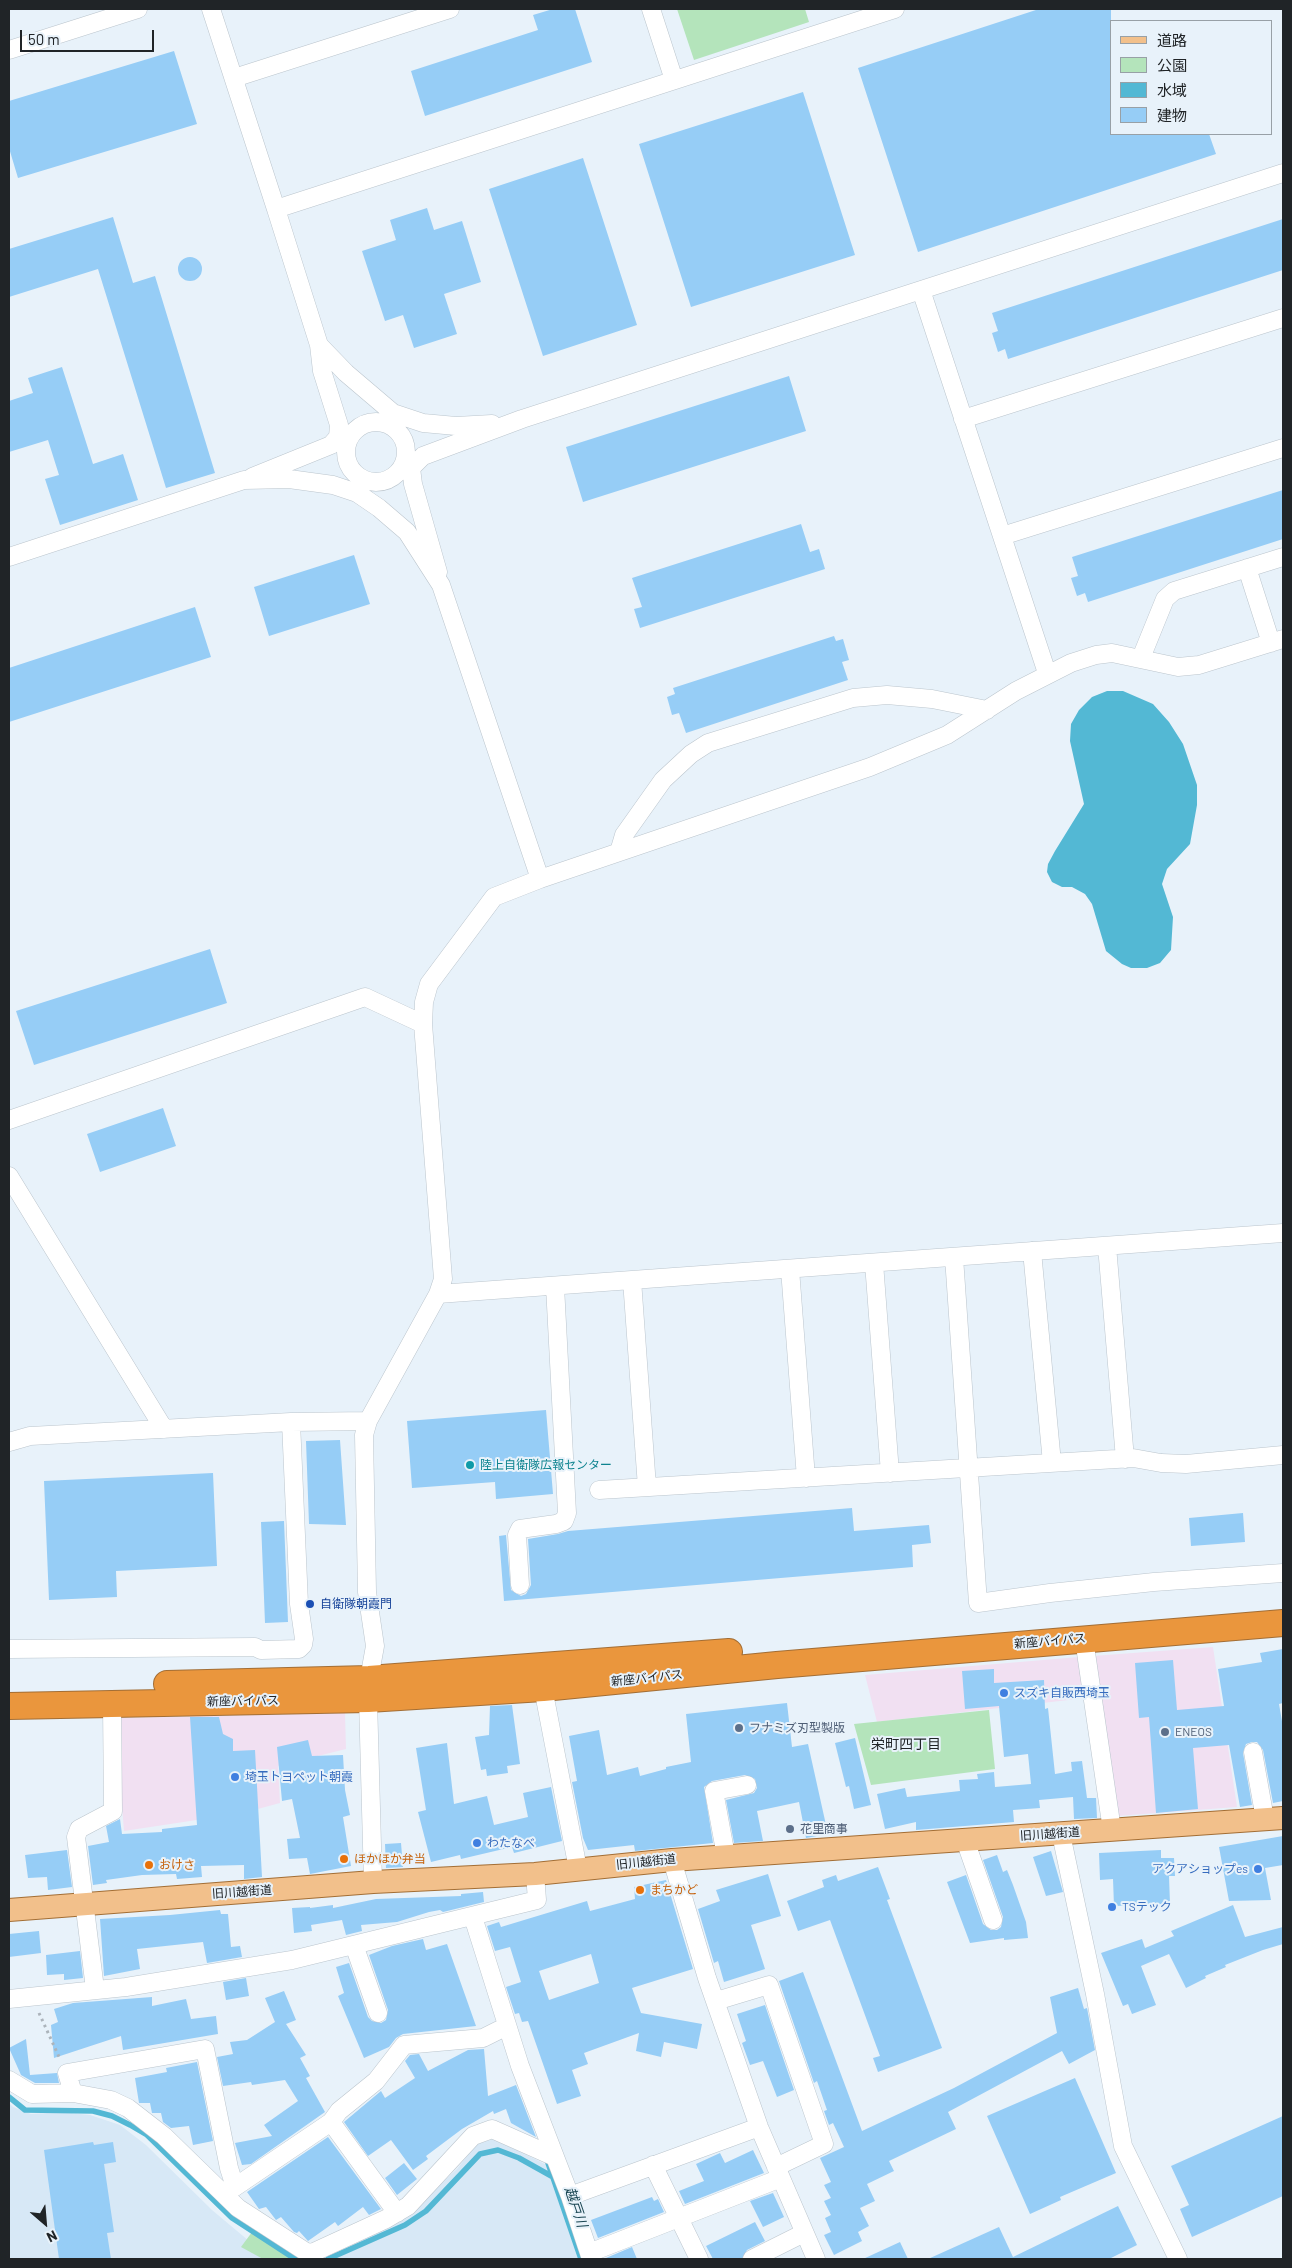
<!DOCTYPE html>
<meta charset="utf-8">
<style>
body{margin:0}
#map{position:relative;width:1292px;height:2268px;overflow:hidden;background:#e8f2fa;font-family:Barlow,"Noto Sans JP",sans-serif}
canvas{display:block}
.frame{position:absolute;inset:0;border:10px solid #202427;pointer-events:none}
.legend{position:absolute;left:1110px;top:20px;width:162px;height:115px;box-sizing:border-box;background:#e8f2fa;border:1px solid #98a0a6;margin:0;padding:6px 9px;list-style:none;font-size:15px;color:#202427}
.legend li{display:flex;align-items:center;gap:10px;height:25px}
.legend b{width:25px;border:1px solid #98a0a6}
.north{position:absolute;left:20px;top:2198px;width:50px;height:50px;-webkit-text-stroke:4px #e8f2fa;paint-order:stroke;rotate:153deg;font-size:14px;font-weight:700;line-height:20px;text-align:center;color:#202427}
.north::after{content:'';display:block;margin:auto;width:18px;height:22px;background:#202427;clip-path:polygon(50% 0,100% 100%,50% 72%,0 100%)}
.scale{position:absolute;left:20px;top:30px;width:134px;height:22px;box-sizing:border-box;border:2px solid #202427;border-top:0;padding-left:6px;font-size:15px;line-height:18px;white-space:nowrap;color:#202427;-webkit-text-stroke:4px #e8f2fa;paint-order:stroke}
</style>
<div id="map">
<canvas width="1292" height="2268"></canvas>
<div class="frame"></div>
<ul class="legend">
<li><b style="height:6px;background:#f2c08b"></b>道路</li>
<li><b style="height:14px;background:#b4e4bb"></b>公園</li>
<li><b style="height:14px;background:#53b8d4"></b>水域</li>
<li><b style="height:14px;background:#96cdf6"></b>建物</li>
</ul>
<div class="north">N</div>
<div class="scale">50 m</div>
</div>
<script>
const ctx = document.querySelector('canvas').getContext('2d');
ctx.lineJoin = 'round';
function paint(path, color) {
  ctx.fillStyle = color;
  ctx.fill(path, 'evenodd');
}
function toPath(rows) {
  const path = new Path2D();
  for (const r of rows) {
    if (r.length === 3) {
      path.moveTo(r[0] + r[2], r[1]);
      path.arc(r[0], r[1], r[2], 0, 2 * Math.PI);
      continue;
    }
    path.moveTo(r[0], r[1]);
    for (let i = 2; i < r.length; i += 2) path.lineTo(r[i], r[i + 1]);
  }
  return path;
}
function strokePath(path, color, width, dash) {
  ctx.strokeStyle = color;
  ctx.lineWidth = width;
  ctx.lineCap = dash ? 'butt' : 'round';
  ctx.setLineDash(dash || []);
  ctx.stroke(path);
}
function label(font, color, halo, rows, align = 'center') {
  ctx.font = font + ' Barlow,"Noto Sans JP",sans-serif';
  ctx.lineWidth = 4;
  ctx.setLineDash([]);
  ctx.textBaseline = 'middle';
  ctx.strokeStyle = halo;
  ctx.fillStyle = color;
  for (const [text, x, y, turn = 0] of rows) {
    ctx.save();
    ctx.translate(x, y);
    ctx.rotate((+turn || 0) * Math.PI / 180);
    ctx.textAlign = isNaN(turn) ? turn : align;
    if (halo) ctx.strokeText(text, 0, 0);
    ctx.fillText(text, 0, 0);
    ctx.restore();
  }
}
paint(toPath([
 [1213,1647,1237,1807,1117,1816,1093,1656],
 [1079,1657,1086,1698,877,1722,865,1675],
 [345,1713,346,1749,278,1766,280,1803,243,1813,124,1831,115,1718]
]), '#f1e0f2');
paint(toPath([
 [9,2103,13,2107,31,2114,62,2112,90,2115,120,2125,146,2145,212,2210,249,2241,303,2259,9,2259],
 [494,2139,551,2167,585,2259,317,2259,404,2219,457,2169,477,2144]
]), '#d7e8f6');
paint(toPath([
 [677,9,805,9,809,22,694,60],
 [989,1710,995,1769,871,1785,854,1724],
 [255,2228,299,2258,300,2259,263,2259,241,2247]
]), '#b4e4bb');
paint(toPath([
 [1107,691,1123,691,1153,704,1169,722,1183,744,1197,785,1197,805,1190,844,1167,869,1162,884,1173,917,1171,950,1160,963,1147,968,1131,968,1122,964,1106,951,1092,904,1085,894,1072,887,1062,887,1052,882,1047,872,1048,864,1055,851,1084,804,1070,741,1071,724,1079,710,1092,697]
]), '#53b8d4');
strokePath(toPath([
 [9,2097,25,2110,93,2111,112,2116,130,2125,147,2135,232,2218,295,2259],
 [548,2163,581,2259],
 [328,2259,405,2225,426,2211,480,2154,498,2150,519,2158,553,2177]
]), '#53b8d4', 5.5);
paint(toPath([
 [553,9,575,9,592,62,425,116,411,71,538,30,533,15],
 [1039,9,1111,9,1111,134,1209,134,1216,154,918,252,858,68],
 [174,51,197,124,18,178,9,148,9,101],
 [803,92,855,255,691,307,639,144],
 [583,158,637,325,543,356,489,189],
 [427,208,434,230,462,221,481,282,444,294,457,334,414,348,403,315,385,321,362,251,396,240,390,220],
 [113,217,133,283,155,276,215,473,166,488,98,269,9,297,9,249],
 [1283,219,1283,270,1008,359,1005,349,998,352,992,333,998,331,992,313],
 [190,269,12],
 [62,367,93,464,123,454,138,500,60,525,45,479,59,475,48,440,9,452,9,401,33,393,28,378],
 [789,376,806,431,583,502,566,447],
 [1283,490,1283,539,1088,602,1085,593,1077,596,1071,578,1078,576,1072,557],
 [801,524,810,552,819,549,825,569,640,628,634,609,642,607,632,578],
 [354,555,370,604,269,636,254,587],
 [195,607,211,657,9,722,9,668],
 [834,636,836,641,843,639,849,660,842,662,848,680,686,733,679,713,672,715,667,697,675,694,673,688],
 [210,949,227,1003,34,1065,16,1011],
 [163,1108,176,1146,100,1172,87,1134],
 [546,1410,553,1494,496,1499,495,1482,412,1488,407,1421],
 [340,1440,346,1525,309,1524,306,1441],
 [213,1473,217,1566,116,1571,117,1597,49,1600,44,1481],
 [852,1508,854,1531,929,1525,931,1543,912,1545,913,1567,504,1601,499,1536,506,1535,511,1590,521,1596,526,1594,531,1585,528,1539,558,1534,568,1531],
 [1243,1513,1245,1542,1191,1546,1189,1518],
 [284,1521,288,1622,265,1623,261,1522],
 [1283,1649,1283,1703,1279,1704,1283,1727,1283,1801,1273,1803,1263,1750,1257,1742,1252,1742,1246,1744,1243,1753,1252,1805,1240,1807,1229,1745,1193,1748,1198,1809,1156,1813,1149,1717,1139,1718,1135,1663,1173,1660,1177,1710,1224,1706,1218,1669,1262,1662,1260,1653],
 [994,1669,994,1683,1044,1680,1045,1709,1048,1708,1055,1774,1072,1771,1071,1762,1082,1761,1087,1798,1096,1798,1097,1818,1074,1819,1073,1797,1039,1800,1040,1808,1013,1810,1014,1822,916,1830,916,1822,885,1829,877,1794,905,1788,907,1797,960,1791,959,1780,978,1779,977,1774,994,1772,995,1787,1031,1784,1028,1754,1004,1757,999,1706,965,1709,962,1671],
 [787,1703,792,1747,808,1744,828,1834,806,1838,799,1802,757,1811,763,1841,734,1843,726,1800,754,1793,757,1788,755,1779,745,1775,712,1781,704,1787,713,1843,635,1851,634,1845,588,1850,583,1838,572,1782,577,1781,569,1736,599,1730,607,1775,638,1767,640,1776,666,1769,666,1767,691,1762,686,1714],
 [512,1705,520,1764,507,1766,508,1773,487,1776,486,1769,481,1770,475,1737,489,1735,490,1706],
 [190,1717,219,1717,223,1734,233,1739,233,1751,255,1750,262,1877,244,1879,244,1865,201,1866,202,1877,177,1879,176,1874,142,1875,106,1880,107,1883,93,1885,88,1846,109,1842,106,1826,120,1819,122,1834,162,1832,162,1829,197,1825],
 [855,1738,871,1805,854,1809,849,1786,846,1787,835,1743],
 [308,1740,312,1756,343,1755,345,1790,350,1815,343,1817,351,1866,310,1874,307,1858,289,1859,287,1839,300,1838,292,1799,282,1801,277,1747],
 [447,1743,454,1804,487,1796,494,1825,528,1817,523,1793,551,1787,562,1841,514,1853,512,1847,461,1859,460,1855,431,1862,418,1812,426,1810,416,1748],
 [1283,1836,1283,1865,1265,1868,1271,1900,1229,1901,1219,1847],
 [401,1843,403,1867,386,1868,385,1844],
 [67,1850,72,1887,48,1890,47,1877,28,1878,25,1855],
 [1161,1850,1161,1858,1174,1858,1175,1876,1169,1876,1170,1904,1114,1906,1113,1879,1100,1880,1099,1853],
 [1051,1851,1063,1892,1046,1896,1033,1857],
 [997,1855,1003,1872,1007,1870,1013,1885,1026,1922,1028,1938,1004,1940,1004,1938,970,1943,947,1882,966,1875,983,1924,991,1930,997,1930,1001,1927,1003,1917,983,1860],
 [878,1867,890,1899,887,1900,942,2048,878,2072,873,2058,880,2056,830,1920,798,1931,787,1901,824,1887,822,1880,836,1875,838,1881],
 [768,1874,781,1916,751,1925,765,1969,724,1982,718,1961,714,1963,698,1909,720,1901,716,1890],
 [666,1880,693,1969,632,1988,641,2013,702,2024,697,2049,664,2042,661,2057,636,2051,639,2033,584,2053,588,2064,572,2070,581,2096,557,2104,528,2021,522,2022,519,2013,515,2014,506,1987,521,1982,510,1947,495,1951,487,1926,499,1922,501,1927,587,1901,590,1911,635,1899,634,1887],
 [591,1954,599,1983,549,2000,539,1971],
 [483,1892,484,1902,443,1912,440,1910,429,1912,397,1922,361,1925,362,1931,346,1935,342,1920,311,1925,312,1931,294,1933,292,1908,310,1907,310,1908,333,1905,333,1908,376,1899,461,1896,461,1894],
 [1233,1905,1245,1937,1283,1927,1283,1944,1263,1950,1225,1965,1226,1967,1205,1976,1206,1978,1186,1988,1169,1954,1141,1966,1156,2005,1132,2014,1128,2004,1123,2006,1101,1953,1142,1939,1145,1948,1174,1936,1171,1931],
 [220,1910,221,1914,228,1914,231,1947,240,1946,242,1957,207,1963,203,1942,137,1949,140,1969,104,1976,100,1919,170,1915],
 [39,1931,41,1953,9,1957,9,1934],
 [423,1939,426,1950,447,1944,476,2026,403,2034,396,2038,389,2047,364,2058,338,1996,344,1993,336,1967,349,1963,368,2017,372,2021,381,2023,386,2020,388,2010,369,1955,392,1946],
 [80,1951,83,1978,64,1980,64,1974,47,1975,46,1955],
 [803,1972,862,2131,954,2088,1057,2033,1050,1997,1078,1988,1084,2009,1087,2008,1095,2050,1069,2064,1062,2051,948,2112,956,2129,889,2161,894,2171,867,2184,875,2201,860,2208,869,2226,858,2232,862,2241,834,2255,824,2235,831,2232,825,2218,831,2215,824,2201,831,2198,824,2185,831,2182,820,2158,844,2147,833,2123,829,2125,824,2111,827,2110,817,2081,814,2083,779,1981],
 [246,1978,249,1996,226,2000,223,1982],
 [284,1991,296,2020,286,2024,306,2055,300,2058,310,2076,306,2078,325,2112,251,2164,242,2165,235,2143,272,2136,264,2125,298,2101,285,2080,252,2085,251,2082,223,2086,217,2057,233,2054,230,2042,247,2040,275,2022,265,1998],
 [152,1997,152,2006,186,1999,191,2019,216,2016,218,2034,123,2050,121,2036,54,2058,51,2025,58,2022,54,2009,73,2003],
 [765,2005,794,2090,777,2097,763,2061,750,2065,742,2043,746,2041,737,2014],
 [26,2039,30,2075,57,2073,59,2083,35,2083,21,2075,9,2048],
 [484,2049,488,2096,516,2085,536,2137,511,2123,506,2109,494,2114,493,2111,462,2129,426,2156,428,2159,413,2170,391,2140,368,2156,344,2122,381,2091,385,2098,415,2078,405,2061,410,2055,419,2054,428,2071,468,2050],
 [197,2062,213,2141,193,2145,189,2126,171,2128,163,2122,161,2113,152,2113,150,2103,139,2103,135,2078,167,2072,166,2068],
 [1075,2078,1116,2173,1060,2197,1061,2200,1030,2214,987,2116],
 [1283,2116,1283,2196,1192,2237,1180,2209,1189,2205,1171,2166],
 [328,2137,381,2209,369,2215,363,2207,338,2226,335,2222,308,2241,299,2231,297,2233,294,2232,281,2217,276,2220,266,2207,259,2209,247,2192],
 [93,2142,94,2145,113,2142,116,2162,104,2164,114,2232,107,2233,111,2259,59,2259,44,2150],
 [753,2150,764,2173,685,2204,679,2191,704,2181,696,2164,720,2153,725,2163],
 [404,2163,417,2179,397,2195,385,2178],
 [773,2193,784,2217,763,2227,750,2201],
 [652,2197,654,2201,658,2199,664,2212,598,2238,591,2220],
 [1118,2206,1137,2245,1109,2259,928,2259,999,2227,1013,2257],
 [755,2222,765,2241,747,2250,742,2259,713,2259,706,2246],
 [900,2242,908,2259,863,2259],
 [632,2247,637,2259,607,2259,606,2258]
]), '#96cdf6');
const minor = toPath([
 [211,9,276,209],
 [651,9,674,80],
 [9,50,138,9],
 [234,78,450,9],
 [921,290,1047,673],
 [319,345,346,373,393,413,423,423,456,426,492,424],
 [963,419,1283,318],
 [376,452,30],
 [252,477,331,445,338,437,339,425,322,371,319,345,276,209,895,9],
 [1002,536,1283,448],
 [9,557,244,480,289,479,333,485,357,493,379,508,407,532,441,585,540,879,494,897,429,984,424,1002,423,1024,443,1279,438,1294,368,1421,291,1422,30,1436,9,1442],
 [1247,568,1271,643],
 [438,572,413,484,411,468,423,456,522,419,1283,173],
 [1141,658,1165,599,1174,591,1283,557],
 [619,852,624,835,663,780,691,754,708,743,853,698,887,695,932,699,987,710],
 [540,879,870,767,947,735,1016,691,1071,663,1096,655,1112,653,1178,667,1199,665,1283,639],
 [9,1120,365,997,423,1024],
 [9,1176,164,1429],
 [1107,1246,1125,1459],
 [1032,1251,1052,1463],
 [954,1257,978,1603,1050,1593,1154,1582,1283,1573],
 [874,1263,890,1473],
 [790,1269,806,1478],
 [632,1280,647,1487],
 [438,1294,1283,1233],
 [368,1421,364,1435,367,1592,375,1646,369,1679,368,1699,373,1882],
 [599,1490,1133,1458,1161,1463,1186,1464,1283,1455],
 [520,1585,517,1535,520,1529,556,1524,564,1521,567,1513,555,1286],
 [1084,1639,1112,1830],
 [9,1649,255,1647,261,1650,299,1649,303,1645,304,1639,299,1604,291,1422],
 [543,1688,578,1869],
 [1253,1752,1265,1819],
 [1061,1834,1095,1994,1123,2146,1178,2259],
 [965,1840,993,1920],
 [726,1856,714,1791,747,1785],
 [672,1860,707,1978,759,2127,816,2259],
 [473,1917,520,2066,570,2196,591,2259],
 [354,1945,378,2013],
 [95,1989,76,1837,79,1829,113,1811,112,1703],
 [9,1999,126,1987,292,1960,537,1900,535,1874],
 [716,2001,769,1985,824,2144,776,2167],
 [9,2080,32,2094,73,2093,111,2100,128,2108,164,2136,238,2208,306,2252,312,2253,386,2219,408,2206,473,2136,492,2129,555,2157],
 [73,2093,67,2073,205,2049,229,2168,235,2187,331,2122,339,2111,376,2081,404,2045,483,2038,507,2026],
 [331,2122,397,2213],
 [653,2165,699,2259],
 [570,2196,759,2127],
 [589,2253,781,2178],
 [752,2259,804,2233]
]);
const major = toPath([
 [9,1910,373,1882,535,1874,672,1860,1283,1818]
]);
const highway = toPath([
 [167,1684,369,1679,729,1652],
 [9,1706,368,1699,543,1688,777,1665,1283,1623]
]);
strokePath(minor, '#bbc5cd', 19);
strokePath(major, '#a36e35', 24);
strokePath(highway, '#a36e35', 28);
strokePath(toPath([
 [39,2013,60,2059]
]), '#acb4bb', 3, [2.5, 4]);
strokePath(minor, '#fff', 18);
strokePath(major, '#f2c08b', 22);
strokePath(highway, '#ea963d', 26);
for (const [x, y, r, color] of [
 [470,1465,5,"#0f9aa8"],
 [310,1604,5,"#1a4fb4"],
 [1004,1693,5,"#3f7fe0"],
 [739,1728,5,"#5c6f8a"],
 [1165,1732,5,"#5c6f8a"],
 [235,1777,5,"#3f7fe0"],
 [790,1829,5,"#5c6f8a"],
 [477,1843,5,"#3f7fe0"],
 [344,1859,5,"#e8710a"],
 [149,1865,5,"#e8710a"],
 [1258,1869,5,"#3f7fe0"],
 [640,1890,5,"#e8710a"],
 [1112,1907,5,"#3f7fe0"]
]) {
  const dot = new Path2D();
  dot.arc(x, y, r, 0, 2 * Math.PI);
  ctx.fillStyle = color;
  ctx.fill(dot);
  strokePath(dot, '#e8f2fa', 2);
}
label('12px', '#0d838f', '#e8f2fa', [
 ["陸上自衛隊広報センター",480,1465]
], 'left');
label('12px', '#164399', '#e8f2fa', [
 ["自衛隊朝霞門",320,1604]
], 'left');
label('12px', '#202427', '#e8f2fa', [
 ["新座バイパス",1050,1641,-5],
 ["新座バイパス",647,1678,-6],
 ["新座バイパス",243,1701,-1],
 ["旧川越街道",1050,1834,-4],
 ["旧川越街道",646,1862,-6],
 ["旧川越街道",242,1892,-4]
]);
label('12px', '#366cbe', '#e8f2fa', [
 ["スズキ自販西埼玉",1014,1693],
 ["埼玉トヨペット朝霞",245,1777],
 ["わたなべ",487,1843],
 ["アクアショップes",1248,1869,"right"],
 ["TSテック",1122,1907]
], 'left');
label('12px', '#4e5e75', '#e8f2fa', [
 ["フナミズ刃型製版",749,1728],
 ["ENEOS",1175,1732],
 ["花里商事",800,1829]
], 'left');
label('12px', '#c56008', '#e8f2fa', [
 ["ほかほか弁当",354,1859],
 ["おけさ",159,1865],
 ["まちかど",650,1890]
], 'left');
label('14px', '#202427', '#e8f2fa', [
 ["栄町四丁目",906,1744]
]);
label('italic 14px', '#1b4753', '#e8f2fa', [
 ["越戸川",576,2207,71]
]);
</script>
